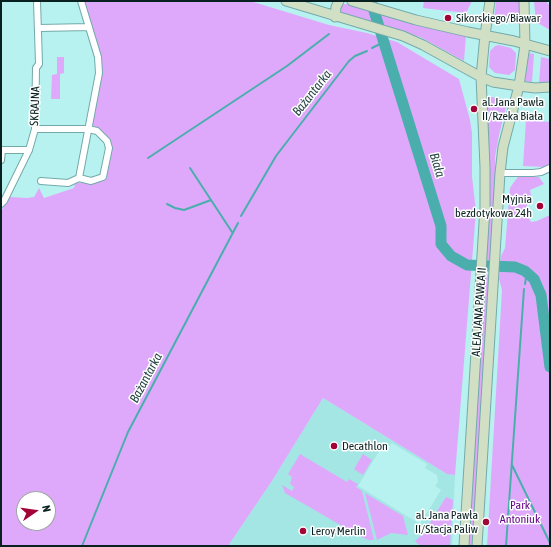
<!DOCTYPE html>
<meta charset="utf-8">
<style>
body{margin:0}
#map{position:relative;width:551px;height:547px;overflow:hidden;background:#b8f2f0;font-family:"Asap Condensed",sans-serif}
canvas{display:block}
.frame{position:absolute;inset:0;border:2px solid #092020;pointer-events:none}
.north{position:absolute;left:16px;top:491px;width:40px;height:40px;box-sizing:border-box;background:#fff;border:1px solid #9da6a6;border-radius:50%;rotate:77deg;font-size:11px;font-weight:700;line-height:16px;text-align:center;color:#092020}
.north::after{content:'';display:block;margin:auto;width:14px;height:18px;background:#a20437;clip-path:polygon(50% 0,100% 100%,50% 72%,0 100%)}
</style>
<div id="map">
<canvas width="551" height="547"></canvas>
<div class="frame"></div>
<div class="north">N</div>
</div>
<script>
const ctx = document.querySelector('canvas').getContext('2d');
ctx.lineJoin = 'round';
function paint(path, color) {
  ctx.fillStyle = color;
  ctx.fill(path, 'evenodd');
}
function toPath(rows) {
  const path = new Path2D();
  for (const r of rows) {
    path.moveTo(r[0], r[1]);
    for (let i = 2; i < r.length; i += 2) path.lineTo(r[i], r[i + 1]);
  }
  return path;
}
function strokePath(path, color, width, dash) {
  ctx.strokeStyle = color;
  ctx.lineWidth = width;
  ctx.lineCap = dash ? 'butt' : 'round';
  ctx.setLineDash(dash || []);
  ctx.stroke(path);
}
function label(font, color, halo, rows, align = 'center') {
  ctx.font = font + ' "Asap Condensed",sans-serif';
  ctx.lineWidth = 3;
  ctx.setLineDash([]);
  ctx.textBaseline = 'middle';
  ctx.strokeStyle = halo;
  ctx.fillStyle = color;
  for (const [text, x, y, turn = 0] of rows) {
    ctx.save();
    ctx.translate(x, y);
    ctx.rotate((+turn || 0) * Math.PI / 180);
    ctx.textAlign = isNaN(turn) ? turn : align;
    if (halo) ctx.strokeText(text, 0, 0);
    ctx.fillText(text, 0, 0);
    ctx.restore();
  }
}
paint(toPath([
 [323,398,447,474,455,475,452,546,228,546,272,481],
 [392,443,427,464,425,468,437,475,438,482,435,486,441,490,420,524,358,486,381,448,384,446,389,446]
]), '#a3e6e4');
paint(toPath([
 [84,1,250,1,329,25,367,33,397,42,459,79,470,120,472,133,472,177,476,211,455,475,447,474,323,398,272,481,228,546,1,546,1,211,10,197,27,198,34,197,39,188,44,198,74,188,75,184,77,183,90,183,105,179,111,143,101,130,92,125,101,74],
 [24,499,48,499,48,523,24,523],
 [424,1,472,1,466,13,423,8],
 [496,1,519,1,520,24,494,19],
 [534,1,546,1,550,6,550,30,536,22],
 [344,4,348,4,414,24,466,36,464,61,420,37,344,16,340,11,341,7],
 [499,45,511,48,516,53,515,70,509,75,495,73,489,67,490,51,495,46],
 [529,53,534,54,532,82,525,81],
 [57,57,64,57,64,73,60,74,60,99,51,99,52,75,57,74],
 [541,57,550,59,550,82,539,83],
 [486,96,508,100,499,135,495,157,496,197,491,260,486,260,490,196,490,161],
 [526,120,550,122,550,164,544,167,523,166],
 [518,177,539,177,544,184,530,190,531,195,525,210,531,222,537,221,550,215,550,340,543,293,535,277,528,269,519,265,500,264,501,256,505,248,510,188,514,182],
 [500,267,515,267,524,270,531,276,539,289,550,375,550,546,487,546,502,290,499,279],
 [485,274,490,275,473,546,467,546],
 [300,454,347,482,349,479,358,484,356,487,362,491,374,540,368,540,356,534,285,493,282,485,292,491,294,487,290,484,292,477,288,474],
 [363,454,372,460,363,475,354,469],
 [365,493,403,516,408,535,391,533,377,540],
 [446,497,453,500,450,546,422,546,418,544,415,541,423,534]
]), '#dfa9fb');
strokePath(toPath([
 [372,48,384,42],
 [148,158,287,66,329,34],
 [190,168,232,232],
 [167,204,175,208,184,210,211,200],
 [241,216,276,156,349,61,355,56,367,51],
 [525,284,527,272],
 [512,465,550,543],
 [82,546,128,432,238,223],
 [506,546,524,289]
]), '#4aaeac', 2);
strokePath(toPath([
 [371,1,441,226,441,244,451,256,467,265,515,267,525,271,534,279,541,295,550,367]
]), '#4aaeac', 11);
const street = toPath([
 [39,28,89,27],
 [35,129,88,129,97,131,107,141,109,148,103,177,91,181,79,178],
 [1,160,2,150,29,150],
 [500,173,533,173,541,172,550,168],
 [41,181,68,183,79,178,99,73,98,57,81,1],
 [1,204,4,201,29,150,35,129,36,68,39,64,37,1]
]);
const secondary = toPath([
 [286,1,403,36,423,45,481,77,493,82,519,86,535,88,550,87],
 [352,1,416,20,468,32,514,41,550,51],
 [335,17,336,7,339,1],
 [464,546,485,207,485,167,481,77,485,35,490,1],
 [477,546,500,173,503,147,519,86,525,45,524,1]
]);
strokePath(street, '#73aaa9', 8);
strokePath(secondary, '#73aaa9', 11);
strokePath(street, '#fff', 6);
strokePath(secondary, '#d1e0c5', 9);
for (const [x, y, r, color] of [
 [448,18,4,"#a20437"],
 [474,109,4,"#a20437"],
 [540,206,4,"#a20437"],
 [334,446,4,"#a20437"],
 [486,522,4,"#a20437"],
 [303,531,4,"#a20437"]
]) {
  const dot = new Path2D();
  dot.arc(x, y, r, 0, 2 * Math.PI);
  ctx.fillStyle = color;
  ctx.fill(dot);
  strokePath(dot, '#fff', 1.5);
}
label('12px', '#092020', '#fff', [
 ["Sikorskiego/Biawar",456,18],
 ["al. Jana Pawła",482,102],
 ["II/Rzeka Biała",482,116],
 ["Myjnia",532,199,"right"],
 ["bezdotykowa 24h",532,213,"right"],
 ["Decathlon",342,446],
 ["al. Jana Pawła",478,515,"right"],
 ["II/Stacja Paliw",478,529,"right"],
 ["Leroy Merlin",311,531]
], 'left');
label('12px', '#092020', '#fff', [
 ["SKRAJNA",35,106,-88],
 ["ALEJA JANA PAWŁA II",479,312,-86]
]);
label('12px', '#660a86', '#fff', [
 ["Park",520,505],
 ["Antoniuk",520,519]
]);
label('italic 13px', '#284746', '#fff', [
 ["Bażantarka",312,93,-52],
 ["Biała",437,165,73],
 ["Bażantarka",146,378,-62]
]);
</script>
